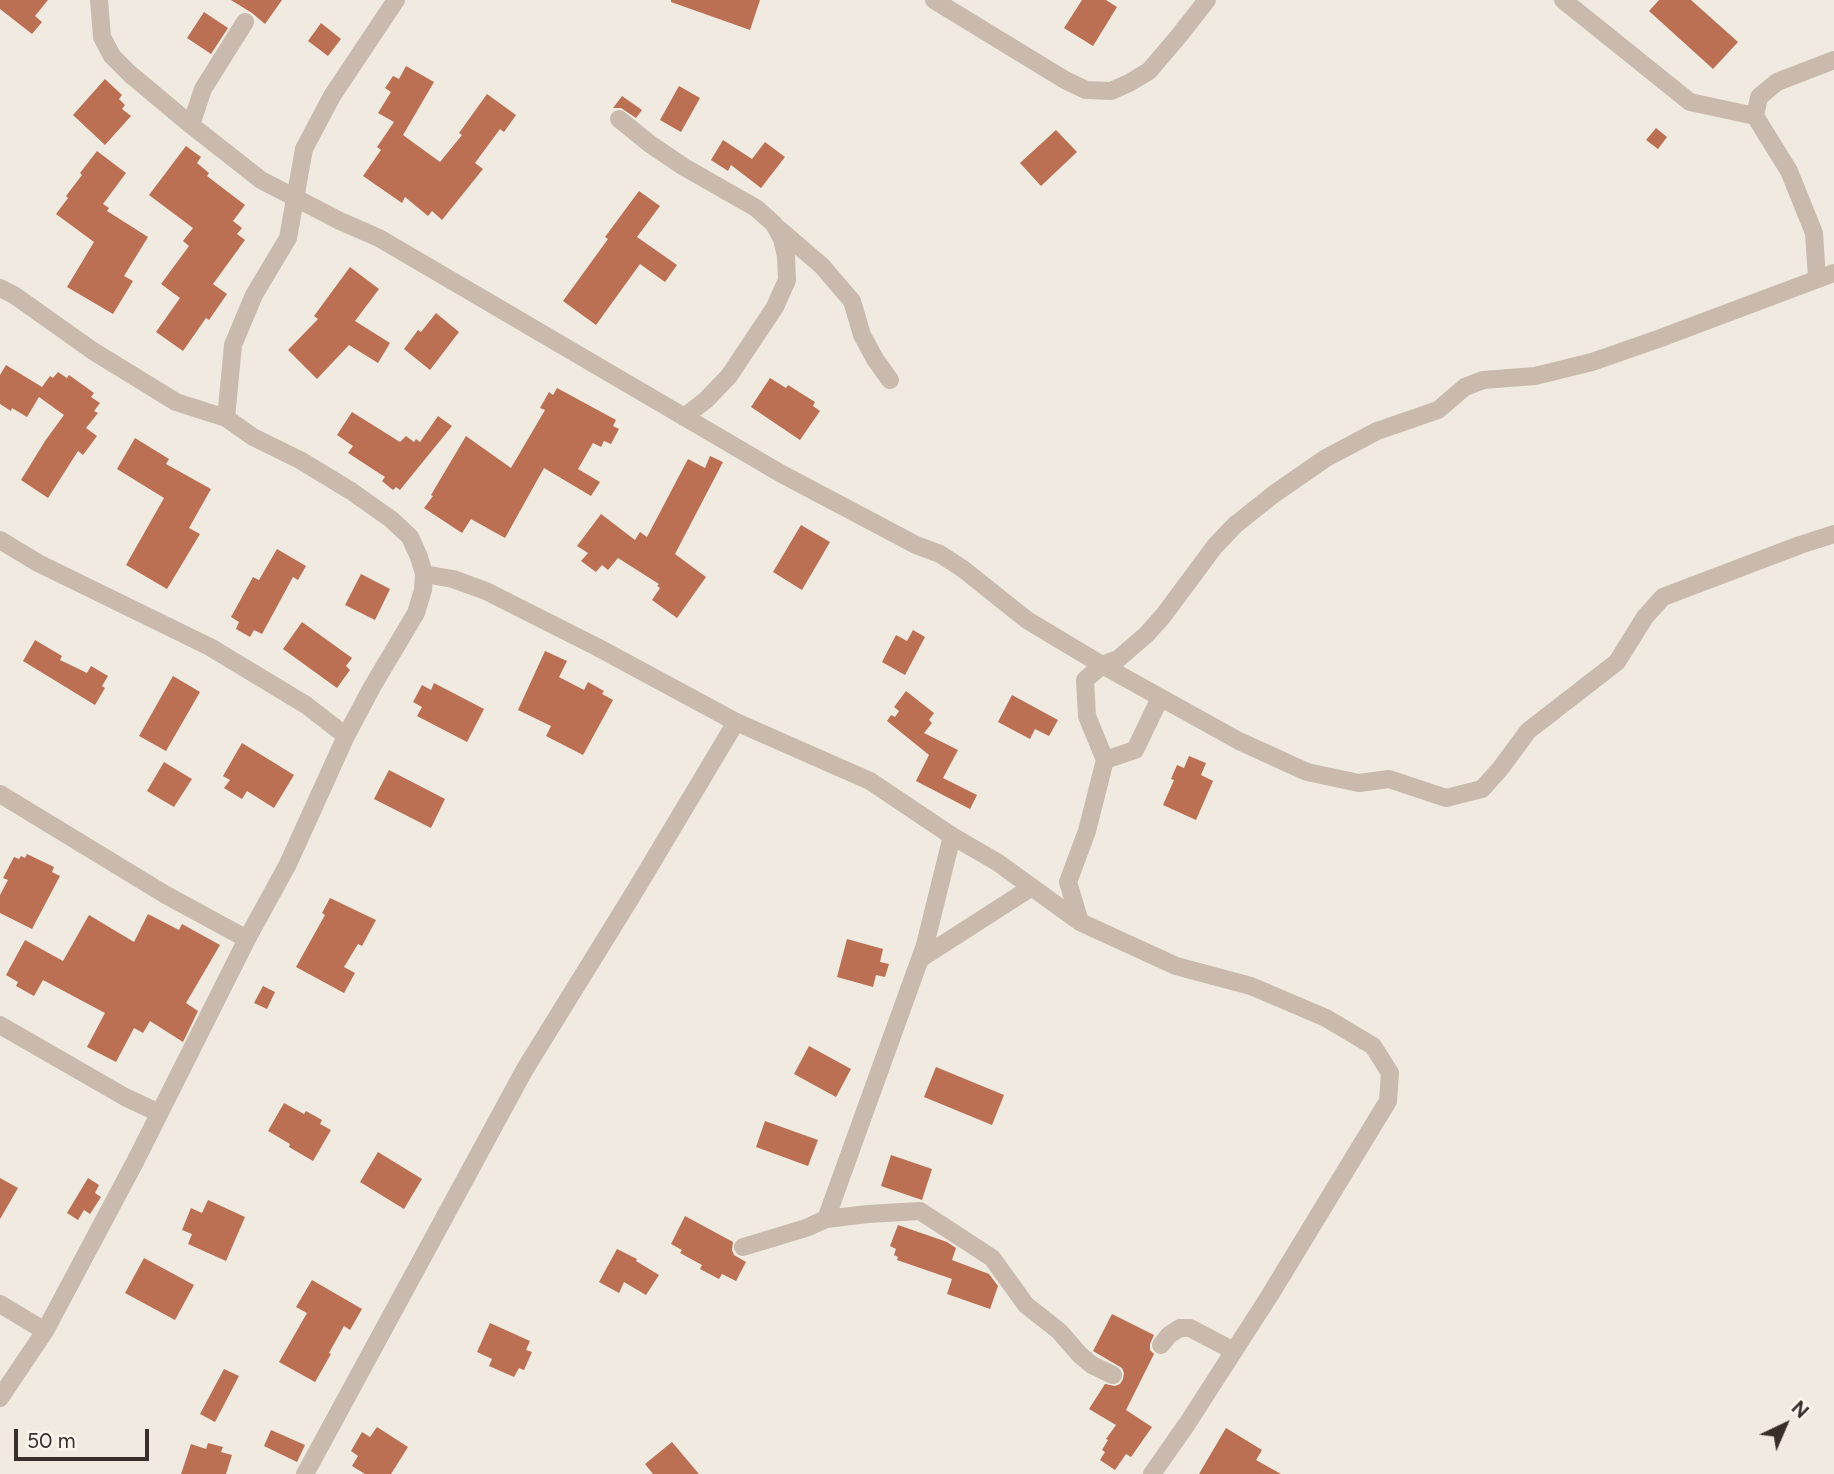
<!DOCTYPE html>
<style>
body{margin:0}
#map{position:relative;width:1834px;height:1474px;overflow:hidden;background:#f1eae0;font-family:Figtree,sans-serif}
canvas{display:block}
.north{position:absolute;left:1750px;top:1390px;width:70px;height:70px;-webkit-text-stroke:5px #f9f4ed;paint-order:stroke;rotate:44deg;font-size:19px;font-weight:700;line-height:28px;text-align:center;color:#382f2b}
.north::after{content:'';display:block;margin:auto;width:24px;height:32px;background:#382f2b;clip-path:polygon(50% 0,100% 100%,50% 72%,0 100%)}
.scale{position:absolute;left:14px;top:1429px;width:135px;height:32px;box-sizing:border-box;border:4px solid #382f2b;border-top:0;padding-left:9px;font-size:21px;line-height:24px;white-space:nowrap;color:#382f2b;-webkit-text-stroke:5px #f9f4ed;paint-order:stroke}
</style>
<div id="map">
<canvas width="1834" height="1474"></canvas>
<div class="north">N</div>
<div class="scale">50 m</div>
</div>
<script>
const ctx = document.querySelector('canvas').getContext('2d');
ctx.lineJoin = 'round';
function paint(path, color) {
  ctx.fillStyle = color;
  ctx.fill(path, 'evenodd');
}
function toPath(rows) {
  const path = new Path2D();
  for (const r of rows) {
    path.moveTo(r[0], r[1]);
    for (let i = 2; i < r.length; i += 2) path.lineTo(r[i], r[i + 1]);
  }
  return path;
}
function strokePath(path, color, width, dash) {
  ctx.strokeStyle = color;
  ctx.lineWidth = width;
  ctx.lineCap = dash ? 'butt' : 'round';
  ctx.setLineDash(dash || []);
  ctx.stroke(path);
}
paint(toPath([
 [0,0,48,0,35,16,42,22,32,34,0,9],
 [231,0,282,0,265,24,252,13],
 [671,0,760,0,750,30,671,2],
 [1082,0,1106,0,1117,7,1093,46,1064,28],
 [1659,0,1691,0,1738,42,1713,69,1649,11],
 [204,12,228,28,211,54,187,38],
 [321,23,341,39,328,56,308,41],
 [406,66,434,82,403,135,440,162,462,135,459,133,487,94,516,115,504,132,500,129,475,163,483,169,442,220,432,211,428,216,405,197,402,203,363,176,381,150,377,147,394,122,378,113,391,92,385,88,393,76,399,79],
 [105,79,122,95,119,99,125,105,122,109,131,116,105,145,73,115],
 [679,86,700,98,681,132,660,120],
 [622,96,642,110,636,118,621,108,613,108],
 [1656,128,1667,137,1658,149,1646,140],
 [1056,130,1077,152,1041,186,1020,163],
 [723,140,752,159,765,142,785,157,761,188,731,165,728,171,711,160],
 [186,146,201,157,197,163,209,173,207,176,245,205,233,221,242,228,237,234,245,240,213,284,227,294,209,320,206,318,183,351,156,332,180,298,161,284,189,246,183,241,193,228,149,195],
 [97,151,126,173,103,204,109,208,107,211,148,237,124,276,133,281,113,314,67,287,94,242,56,214,68,198,66,196,82,175,80,173],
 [639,191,660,206,637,237,677,265,665,282,640,264,596,325,563,301,608,239,605,237],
 [350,267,379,289,355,321,390,343,378,363,349,345,317,379,288,350,318,319,314,316],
 [436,313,459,332,430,370,404,349,418,330,421,332],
 [6,365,42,387,50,376,53,378,58,372,67,378,69,375,94,393,91,397,100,403,94,411,98,413,86,428,97,436,83,455,78,451,48,498,21,480,45,441,64,415,39,397,27,417,12,408,11,411,0,404,0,375],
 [770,378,786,388,788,385,815,402,813,406,820,411,800,440,751,407],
 [557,388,616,420,613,426,619,429,611,444,604,441,601,447,593,443,578,469,600,482,591,496,544,468,505,538,471,519,462,533,424,508,433,496,431,495,466,436,511,468,545,410,540,408,549,392,553,395],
 [352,412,400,442,406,436,414,442,416,439,420,442,438,416,452,426,400,490,396,487,393,490,382,481,385,477,348,453,353,446,337,435],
 [135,438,169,459,166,464,211,489,189,528,200,534,167,589,126,565,164,498,117,469],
 [710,456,723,462,675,554,706,577,677,618,652,600,660,588,657,586,659,584,618,558,608,570,602,565,596,572,581,561,588,553,577,546,601,514,635,540,640,532,647,537,688,459,705,468],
 [801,525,830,542,802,590,773,572],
 [277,549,306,566,298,580,293,577,262,634,254,630,250,637,236,629,239,622,231,617,253,577,259,580],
 [361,574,390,589,375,620,345,605],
 [302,622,352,658,346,666,350,670,337,688,283,649],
 [913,630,925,637,905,675,882,662,896,635,907,641],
 [35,640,62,656,60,660,87,673,91,666,108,676,102,686,105,688,95,705,23,661],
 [545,651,567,661,559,677,584,690,588,682,604,691,602,694,613,700,583,755,546,736,551,726,518,710],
 [173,676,200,692,166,751,139,736],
 [434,683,484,709,467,742,417,716,422,707,413,702,422,685,431,690],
 [906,691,934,713,929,720,932,723,924,733,958,750,943,778,977,795,970,809,916,781,929,755,887,721,891,715,895,717,899,711,894,707],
 [1012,695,1058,720,1049,736,1035,729,1030,739,998,722],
 [242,743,294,775,274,808,247,791,242,799,224,788,230,780,223,776],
 [1189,756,1206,763,1201,775,1213,781,1196,820,1163,805,1174,780,1171,779,1177,765,1184,768],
 [164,762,192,779,174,807,147,791],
 [389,770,445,799,431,828,374,799],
 [27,854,54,867,52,872,60,876,32,929,0,913,0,895,8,880,3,878,14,857,19,859,21,856,25,858],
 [330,898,376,920,362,946,358,944,344,967,355,973,344,993,296,967,325,915,322,913],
 [148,914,179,930,182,924,220,945,186,1003,198,1011,183,1042,150,1021,143,1033,134,1028,116,1062,87,1047,105,1013,43,980,34,996,16,986,18,982,6,975,25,940,63,961,89,915,134,942],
 [847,939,883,949,880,962,889,964,885,977,876,975,873,987,837,977],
 [263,986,275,992,267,1009,254,1003],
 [809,1046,851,1069,836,1097,794,1074],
 [936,1067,1004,1095,992,1125,924,1097],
 [284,1103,304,1114,306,1111,322,1120,320,1124,331,1130,313,1161,289,1147,290,1144,268,1131],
 [765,1121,818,1140,808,1166,756,1147],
 [378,1152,422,1179,404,1209,360,1182],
 [891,1155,932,1169,922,1200,881,1186],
 [0,1178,18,1188,0,1219],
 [88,1178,99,1185,95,1193,101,1197,90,1214,84,1210,78,1220,67,1213],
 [208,1200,245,1217,226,1261,188,1244,192,1234,182,1230,191,1208,202,1213],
 [685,1216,733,1242,732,1250,734,1255,746,1262,736,1281,722,1274,719,1279,700,1269,702,1265,680,1253,682,1250,671,1244],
 [898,1225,947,1242,956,1248,952,1260,989,1274,998,1286,990,1309,947,1294,952,1279,897,1260,898,1257,894,1255,896,1249,890,1246],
 [617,1249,637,1259,636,1261,659,1275,646,1295,624,1282,619,1293,599,1282],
 [144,1258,194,1285,175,1320,125,1293],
 [312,1280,362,1309,350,1330,344,1326,329,1353,331,1354,315,1382,279,1362,307,1313,296,1307],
 [1112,1314,1154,1335,1150,1344,1150,1350,1154,1354,1126,1410,1152,1427,1131,1457,1126,1454,1115,1470,1100,1460,1105,1452,1102,1450,1108,1440,1106,1439,1116,1425,1089,1409,1105,1384,1115,1386,1120,1384,1123,1379,1124,1373,1122,1368,1093,1351],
 [490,1323,530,1341,526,1350,532,1352,524,1370,519,1368,514,1377,489,1366,492,1359,477,1352],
 [224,1369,239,1376,215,1422,200,1414],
 [377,1427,408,1447,391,1474,365,1474,352,1466,358,1456,351,1451,362,1432,370,1437],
 [1226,1428,1262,1450,1256,1460,1281,1474,1199,1474],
 [271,1430,305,1445,297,1462,264,1446],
 [672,1442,699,1474,653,1474,645,1464],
 [208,1443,223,1447,221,1452,232,1455,226,1474,181,1474,191,1444,206,1449]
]), '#bb7054');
strokePath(toPath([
 [99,0,102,37,112,56,130,74,191,125,261,180,340,221,379,238,780,473,916,545,940,554,963,569,1027,620,1102,665,1239,741,1307,772,1359,783,1389,779,1446,798,1482,789,1500,769,1528,731,1617,662,1645,617,1663,597,1800,545,1834,534],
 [934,0,1065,80,1086,90,1111,91,1129,83,1149,71,1178,37,1207,0],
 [1563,0,1690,102,1755,116],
 [619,119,650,144,684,167,756,208,774,224,782,239,786,256,787,280,775,307,729,376,706,400,684,417],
 [191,125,203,89,245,22],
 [779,229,822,266,852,301,862,335,875,359,890,380],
 [1817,278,1814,233,1789,171,1755,116,1759,97,1777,82,1834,60],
 [0,288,14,295,93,351,176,402,226,418,253,437,300,460,351,491,392,520,410,537,419,557,424,574,423,590,416,613,372,687,346,736,288,864,247,939,135,1162,45,1331,0,1398],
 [226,418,233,345,254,295,288,238,304,149,332,96,396,0],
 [0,540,38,563,210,647,306,705,346,736],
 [424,574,453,579,486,591,597,647,736,722,870,781,952,836,997,862,1080,922,1176,966,1251,986,1326,1018,1373,1046,1390,1073,1388,1101,1270,1295,1187,1424,1152,1474],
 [1105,760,1135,750,1160,698],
 [0,794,166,895,247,939],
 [1080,922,1068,882,1087,831,1105,760,1087,716,1085,680,1102,665,1118,659,1146,635,1163,616,1215,546,1235,525,1274,494,1326,458,1377,431,1438,410,1465,387,1483,380,1535,376,1592,362,1658,339,1834,273],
 [920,959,1032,887],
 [0,1025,125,1097,159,1113],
 [826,1219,868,1214,920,1211,992,1258,1026,1305,1059,1331,1080,1355,1092,1365,1113,1375],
 [743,1247,806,1228,826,1219,925,945,952,836],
 [0,1304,45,1331],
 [1161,1345,1169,1335,1180,1328,1190,1328,1234,1351],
 [305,1474,525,1069,635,891,736,722]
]), '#c9baad', 18);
</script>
